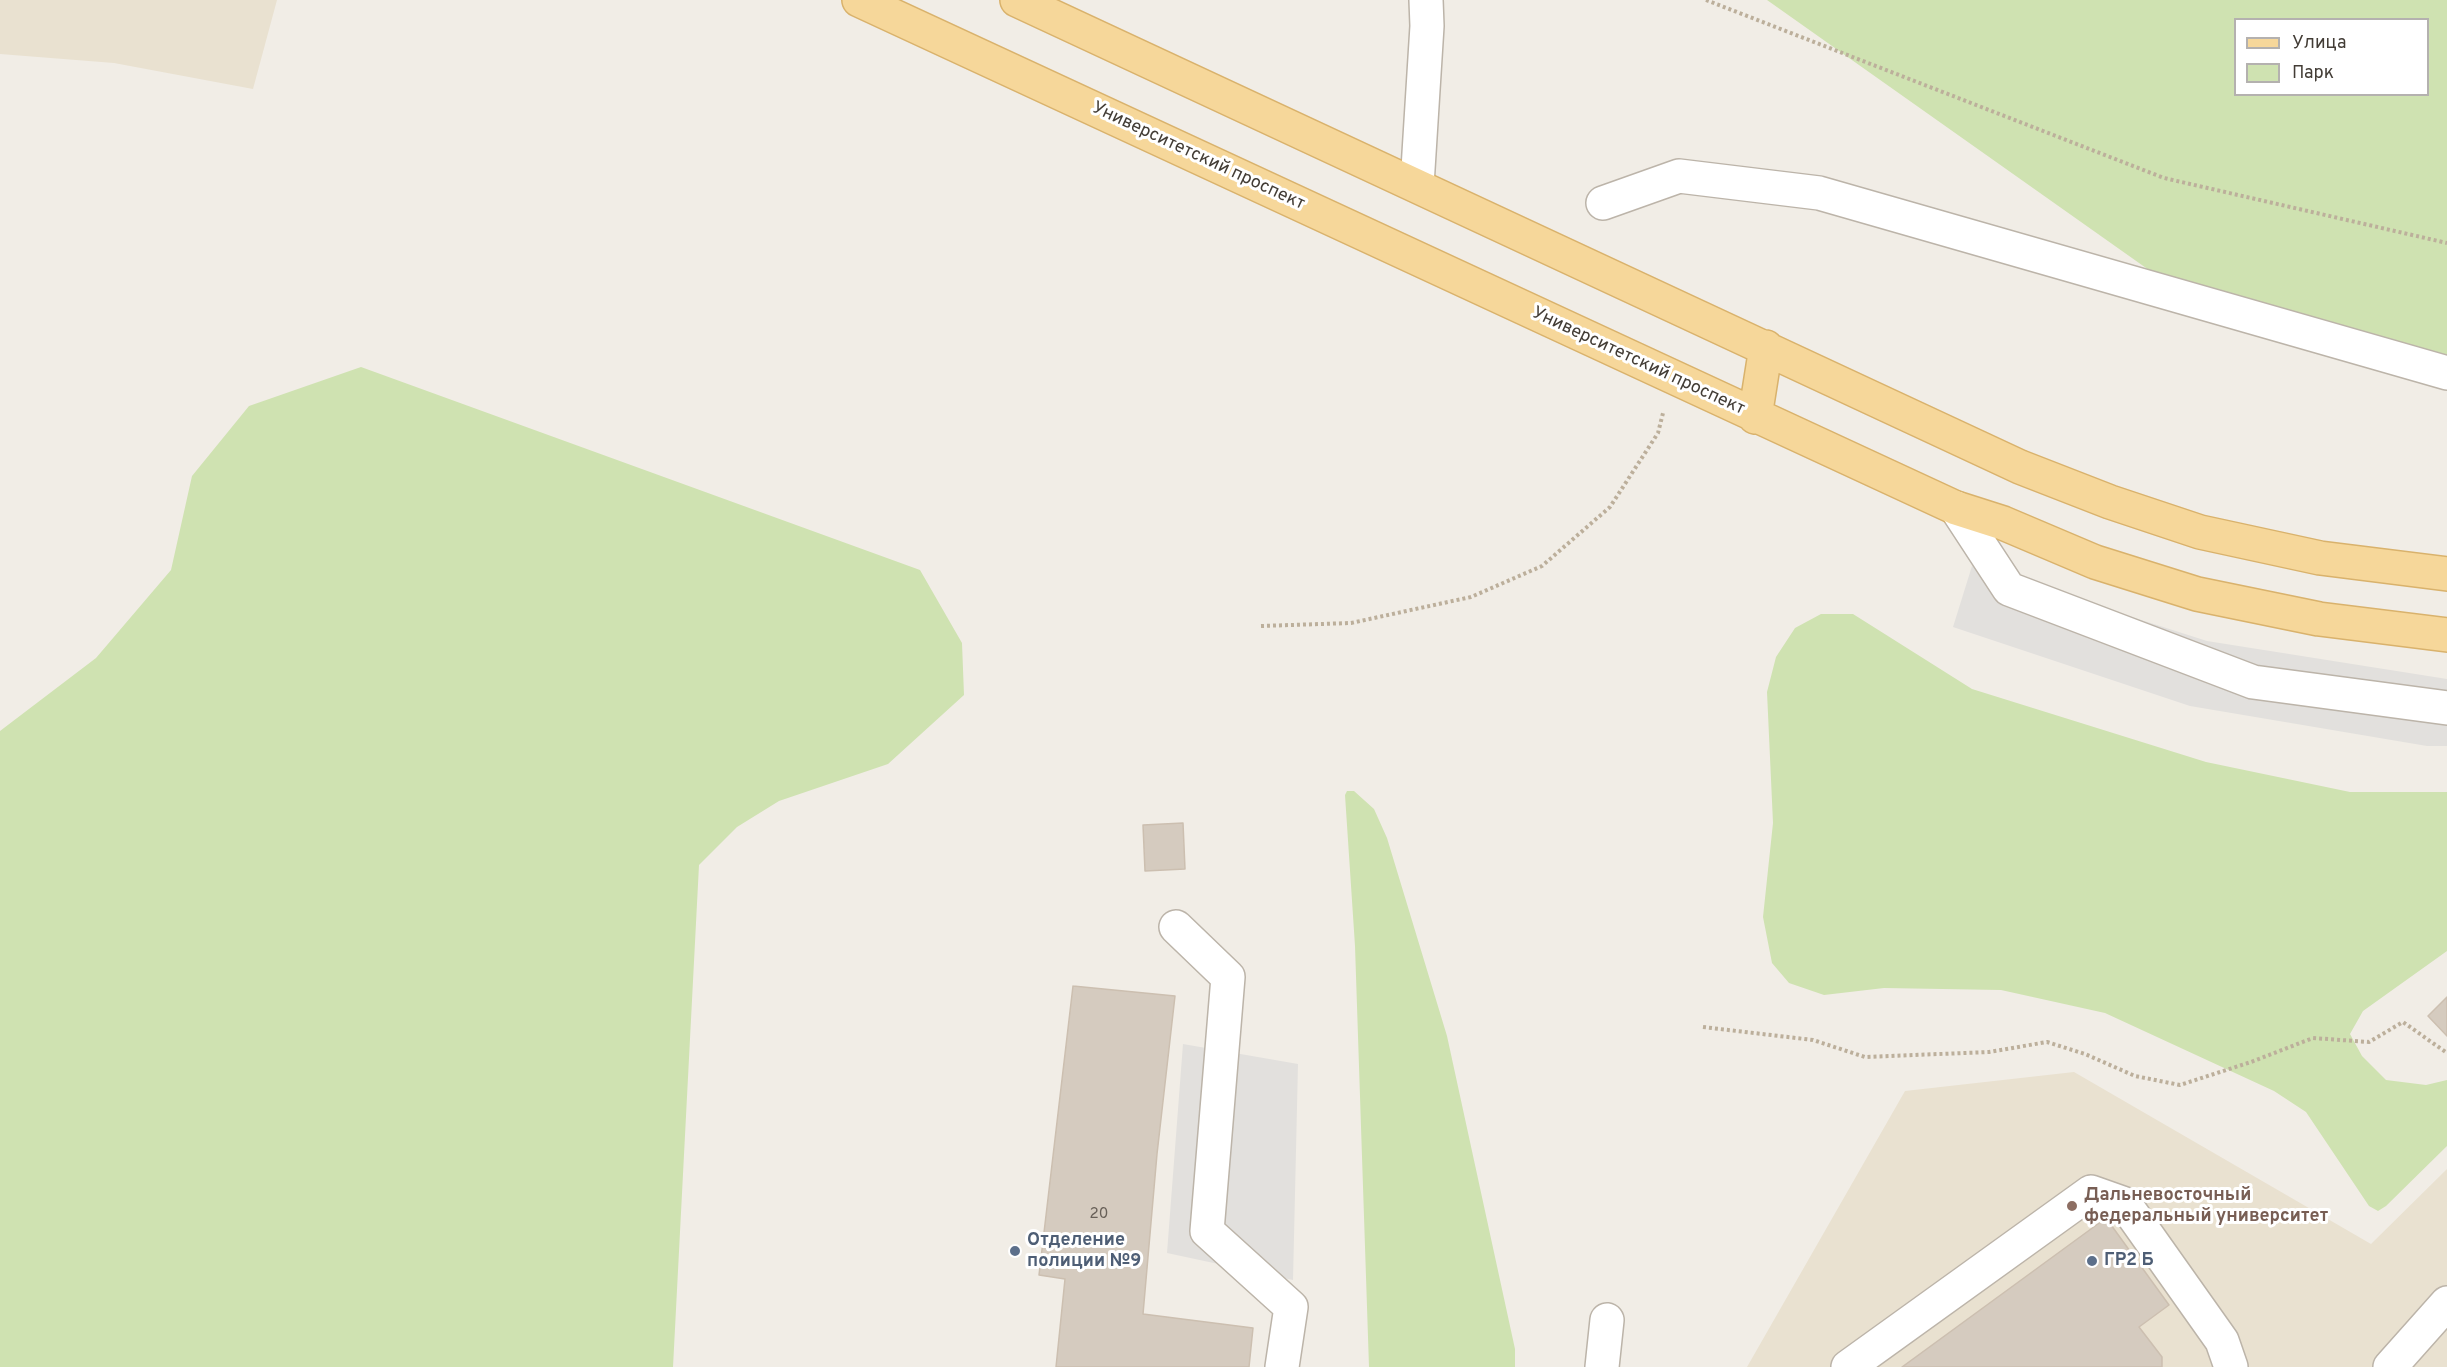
<!DOCTYPE html>
<meta charset="utf-8">
<style>
body{margin:0}
#map{position:relative;width:2447px;height:1367px;overflow:hidden;background:#f1ede6;font-family:Overpass,sans-serif}
canvas{display:block}
.legend{position:absolute;left:2234px;top:18px;width:195px;height:78px;box-sizing:border-box;background:#fff;border:2px solid #b4b1af;margin:0;padding:8px 10px;list-style:none;font-size:18px;color:#433d36}
.legend li{display:flex;align-items:center;gap:12px;height:30px}
.legend b{width:30px;border:2px solid #b4b1af}
</style>
<div id="map">
<canvas width="2447" height="1367"></canvas>
<ul class="legend">
<li><b style="height:8px;background:#f6d79a"></b>Улица</li>
<li><b style="height:16px;background:#cfe2b1"></b>Парк</li>
</ul>
</div>
<script>
const ctx = document.querySelector('canvas').getContext('2d');
ctx.lineJoin = 'round';
function paint(path, color) {
  ctx.fillStyle = color;
  ctx.fill(path, 'evenodd');
}
function toPath(rows) {
  const path = new Path2D();
  for (const r of rows) {
    path.moveTo(r[0], r[1]);
    for (let i = 2; i < r.length; i += 2) path.lineTo(r[i], r[i + 1]);
  }
  return path;
}
function strokePath(path, color, width, dash) {
  ctx.strokeStyle = color;
  ctx.lineWidth = width;
  ctx.lineCap = dash ? 'butt' : 'round';
  ctx.setLineDash(dash || []);
  ctx.stroke(path);
}
function label(font, color, halo, rows, align = 'center') {
  ctx.font = font + ' Overpass,sans-serif';
  ctx.lineWidth = 6;
  ctx.setLineDash([]);
  ctx.textBaseline = 'middle';
  ctx.strokeStyle = halo;
  ctx.fillStyle = color;
  for (const [text, x, y, turn = 0] of rows) {
    ctx.save();
    ctx.translate(x, y);
    ctx.rotate((+turn || 0) * Math.PI / 180);
    ctx.textAlign = isNaN(turn) ? turn : align;
    if (halo) ctx.strokeText(text, 0, 0);
    ctx.fillText(text, 0, 0);
    ctx.restore();
  }
}
paint(toPath([
 [0,0,277,0,253,89,114,63,0,54],
 [2074,1072,2371,1244,2447,1169,2447,1367,1747,1367,1905,1091]
]), '#e9e1d0');
paint(toPath([
 [1767,0,2447,0,2447,364,2156,275],
 [2236,20,2428,20,2428,94,2236,94],
 [361,367,920,570,962,643,964,695,888,764,779,801,737,827,699,865,673,1367,0,1367,0,731,96,658,171,570,192,476,249,406],
 [1821,614,1853,614,1972,689,2206,762,2350,792,2447,792,2447,951,2363,1011,2350,1034,2362,1056,2386,1080,2426,1085,2447,1080,2447,1146,2386,1206,2378,1211,2369,1206,2306,1112,2274,1091,2105,1013,2001,990,1884,988,1824,995,1789,983,1772,963,1763,917,1773,823,1767,692,1776,657,1795,628],
 [1347,791,1354,791,1374,809,1387,838,1447,1036,1515,1349,1515,1367,1369,1367,1355,946,1345,795]
]), '#cfe2b1');
paint(toPath([
 [1972,566,2207,641,2447,679,2447,746,2427,746,2190,706,1953,627],
 [1183,1044,1298,1064,1293,1280,1167,1253]
]), '#e2e0dd');
const building = toPath([
 [1183,823,1185,869,1145,871,1143,825,1183,823],
 [1073,986,1175,996,1157,1154,1143,1314,1253,1328,1249,1367,1056,1367,1065,1279,1039,1275,1073,986],
 [2447,997,2447,1036,2428,1016,2447,997],
 [2106,1218,2169,1305,2139,1327,2162,1357,2162,1367,1902,1367,2106,1218]
]);
paint(building, '#d5cbbf');
strokePath(building, '#ccbfb0', 1.5);
const minor = toPath([
 [1417,185,1427,26,1426,0],
 [1603,203,1679,176,1819,193,2447,373],
 [1956,508,2009,589,2253,682,2447,708],
 [1176,927,1228,977,1207,1231,1291,1307,1282,1367],
 [1602,1367,1607,1320],
 [1848,1367,2091,1192,2125,1204,2222,1341,2231,1367],
 [2390,1367,2447,1303]
]);
const major = toPath([
 [859,0,1956,508,2003,523,2095,562,2197,594,2319,619,2447,635],
 [1017,0,2020,467,2110,502,2200,532,2320,558,2447,574],
 [1755,417,1766,347]
]);
strokePath(minor, '#bcb4a9', 36);
strokePath(major, '#d9b26c', 36);
strokePath(toPath([
 [1706,0,2164,178,2447,243],
 [1261,626,1351,623,1471,597,1542,566,1610,507,1658,433,1663,413],
 [1703,1027,1813,1040,1865,1057,1989,1052,2047,1042,2085,1054,2135,1076,2180,1085,2251,1062,2313,1038,2369,1042,2403,1022,2447,1053]
]), '#bcaf9b', 4, [3, 3]);
strokePath(minor, '#fff', 33);
strokePath(major, '#f6d79a', 33);
for (const [x, y, r, color] of [
 [2072,1206,6,"#8d6e63"],
 [1015,1251,6,"#5c6f8a"],
 [2092,1261,6,"#5c6f8a"]
]) {
  const dot = new Path2D();
  dot.arc(x, y, r, 0, 2 * Math.PI);
  ctx.fillStyle = color;
  ctx.fill(dot);
  strokePath(dot, '#fff', 2);
}
label('15px', '#686058', null, [
 ["20",1099,1215]
]);
label('18px', '#433d36', '#fff', [
 ["Университетский проспект",1198,157,25],
 ["Университетский проспект",1638,362,25]
]);
label('bold 18px', '#785e54', '#fff', [
 ["Дальневосточный",2084,1196],
 ["федеральный университет",2084,1217]
], 'left');
label('bold 18px', '#4e5e75', '#fff', [
 ["Отделение",1027,1241],
 ["полиции №9",1027,1262],
 ["ГР2 Б",2104,1261]
], 'left');
</script>
